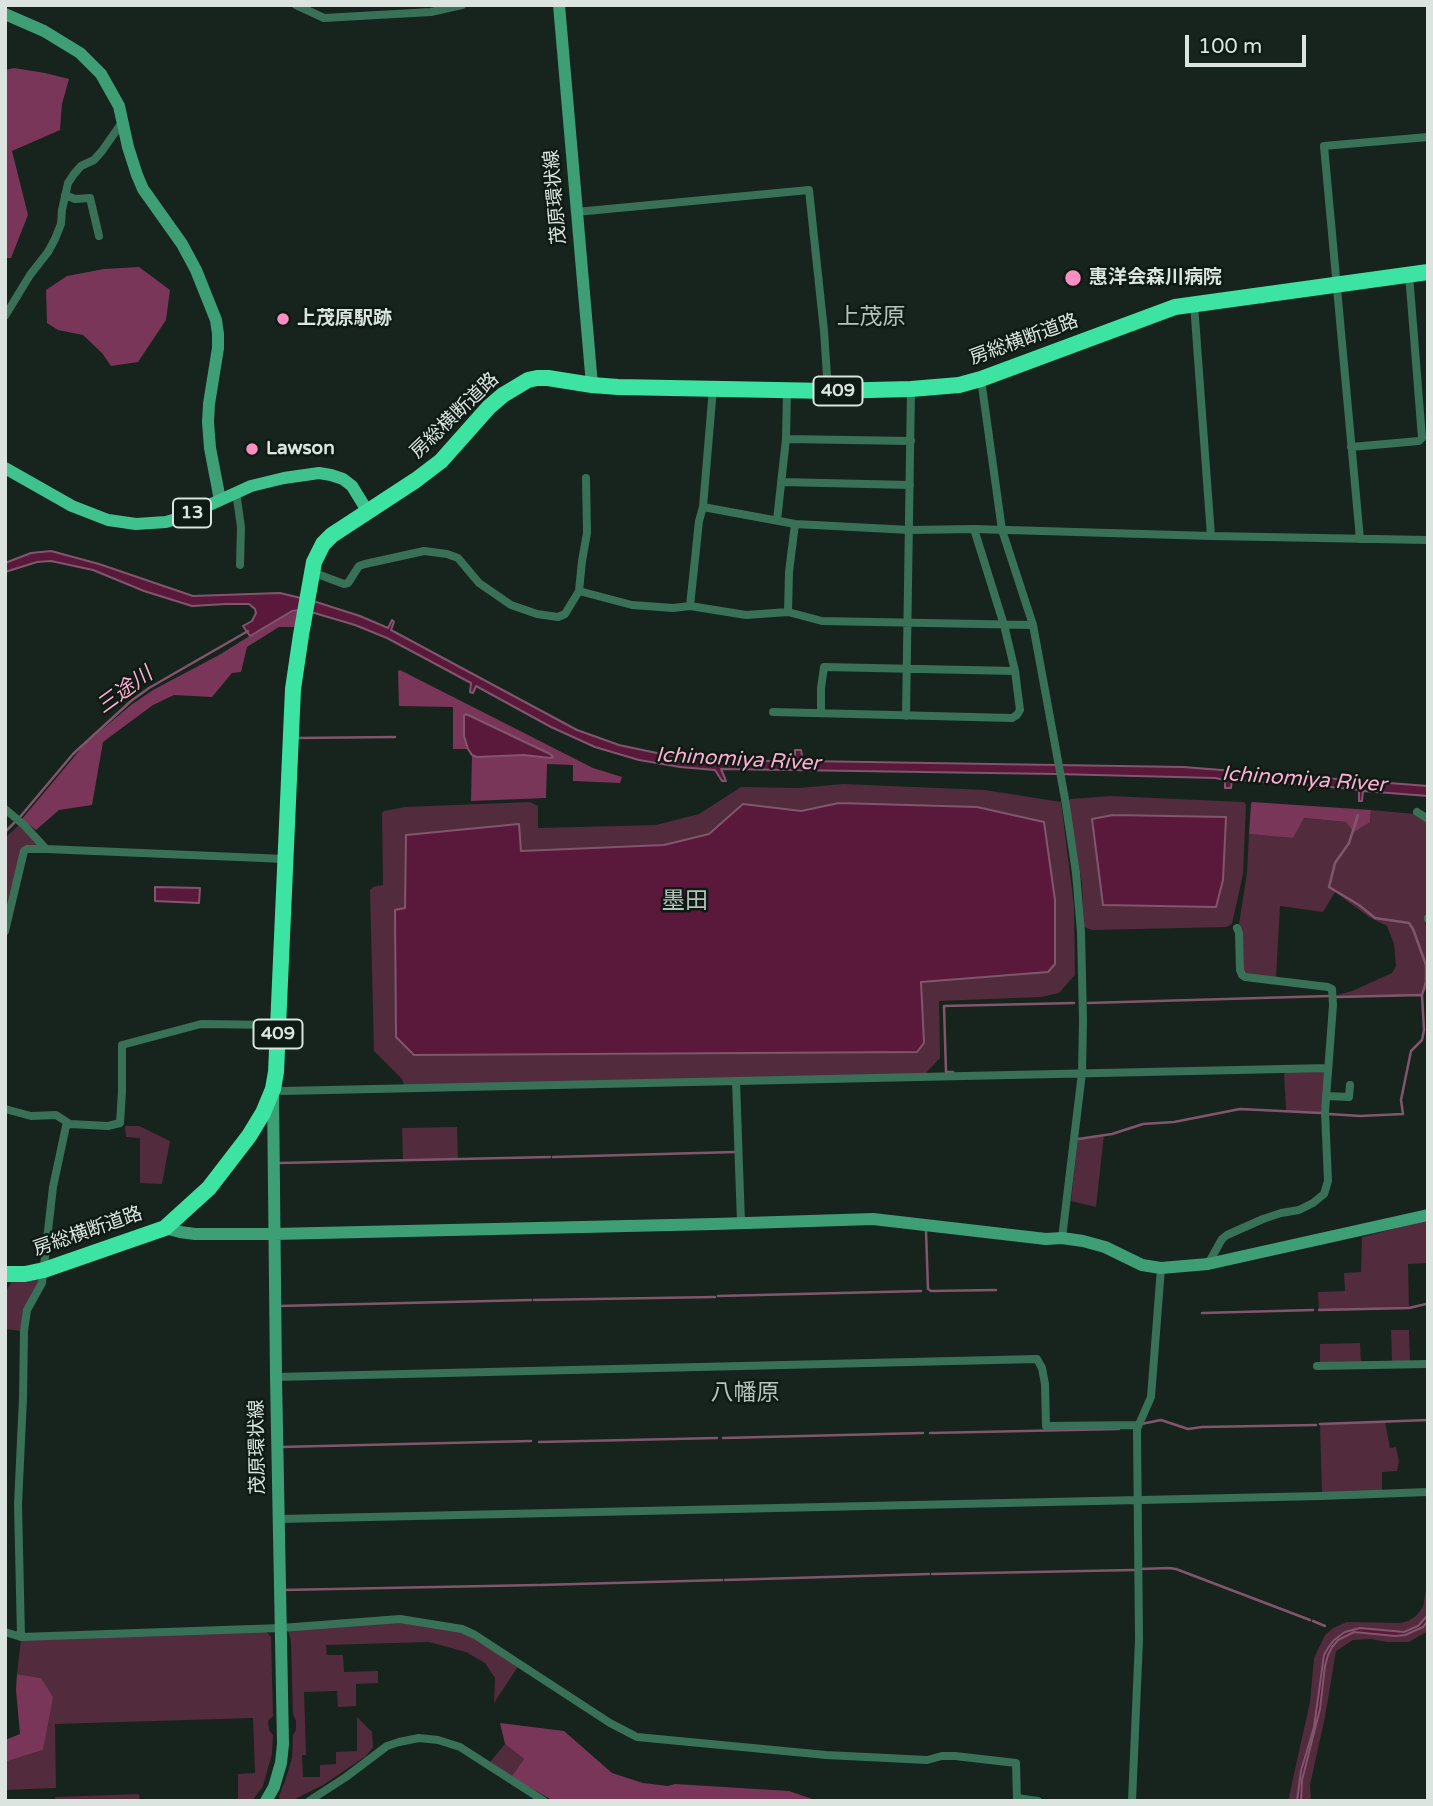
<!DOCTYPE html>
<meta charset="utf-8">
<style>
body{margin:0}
#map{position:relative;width:1433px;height:1806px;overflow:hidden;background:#17231d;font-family:"Varela Round",sans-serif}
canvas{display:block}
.frame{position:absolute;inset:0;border:7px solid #dce4df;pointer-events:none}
.scale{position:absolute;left:1185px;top:35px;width:121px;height:32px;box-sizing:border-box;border:4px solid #dce4df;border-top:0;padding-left:9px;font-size:21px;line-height:24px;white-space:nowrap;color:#dce4df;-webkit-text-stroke:5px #0e1a14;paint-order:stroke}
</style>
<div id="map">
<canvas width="1433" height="1806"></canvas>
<div class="frame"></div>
<div class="scale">100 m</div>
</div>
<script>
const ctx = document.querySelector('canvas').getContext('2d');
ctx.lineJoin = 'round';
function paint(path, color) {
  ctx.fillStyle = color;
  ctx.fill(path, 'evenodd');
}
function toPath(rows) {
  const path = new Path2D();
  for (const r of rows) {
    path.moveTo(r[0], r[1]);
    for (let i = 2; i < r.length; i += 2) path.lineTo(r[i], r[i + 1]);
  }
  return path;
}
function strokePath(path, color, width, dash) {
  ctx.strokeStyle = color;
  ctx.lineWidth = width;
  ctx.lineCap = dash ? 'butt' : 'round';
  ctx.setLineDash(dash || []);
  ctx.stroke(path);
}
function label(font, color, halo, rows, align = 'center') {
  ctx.font = font + ' "Varela Round","Noto Sans JP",sans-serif';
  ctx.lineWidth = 5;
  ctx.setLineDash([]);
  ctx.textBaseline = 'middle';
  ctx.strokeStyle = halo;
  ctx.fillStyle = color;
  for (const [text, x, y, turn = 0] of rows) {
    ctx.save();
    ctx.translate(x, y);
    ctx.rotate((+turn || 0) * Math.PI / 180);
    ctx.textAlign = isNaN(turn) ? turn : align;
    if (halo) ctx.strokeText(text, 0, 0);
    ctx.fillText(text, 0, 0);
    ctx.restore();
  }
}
paint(toPath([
 [843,784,985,790,1061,802,1074,906,1075,975,1059,993,1041,997,939,1001,940,1058,925,1074,404,1086,402,1079,374,1051,370,890,373,887,383,885,382,813,384,811,405,807,530,802,538,806,538,828,656,825,699,814,741,787,799,788],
 [1110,796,1244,802,1246,805,1243,874,1232,924,1226,927,1092,930,1084,927,1082,884,1068,801,1071,799],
 [1371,810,1416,814,1428,821,1428,902,1425,922,1428,935,1428,986,1422,995,1337,997,1337,995,1352,991,1392,973,1396,966,1394,944,1387,926,1369,917,1335,892,1323,912,1280,906,1276,978,1243,974,1241,935,1239,924,1247,873,1249,834,1293,838,1303,818,1346,822,1370,822],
 [19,825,41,845,25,847,5,926,5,838],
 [1326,1071,1321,1113,1286,1111,1284,1072],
 [125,1126,139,1126,170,1141,162,1184,140,1183,140,1138,126,1137],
 [457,1127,458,1159,403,1160,402,1128],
 [1104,1135,1096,1207,1071,1201,1078,1139],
 [1428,1220,1428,1263,1408,1264,1409,1308,1319,1310,1318,1292,1345,1291,1344,1273,1361,1272,1362,1237],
 [42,1278,21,1331,5,1329,5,1293,12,1281],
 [1391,1330,1409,1330,1410,1362,1392,1362],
 [1360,1343,1361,1363,1320,1364,1320,1344],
 [1385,1422,1390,1448,1396,1447,1399,1461,1397,1471,1382,1472,1382,1492,1322,1493,1320,1424],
 [1428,1578,1428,1615,1418,1626,1404,1632,1360,1628,1345,1632,1328,1648,1314,1727,1301,1771,1297,1801,1288,1801,1310,1702,1314,1658,1325,1635,1333,1628,1347,1622,1400,1623,1408,1621,1416,1616,1423,1607],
 [401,1621,462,1632,519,1665,494,1703,495,1678,485,1663,466,1652,429,1642,326,1645,327,1655,343,1655,344,1672,378,1671,378,1683,356,1684,356,1706,338,1707,337,1691,304,1692,306,1755,302,1755,303,1777,320,1777,320,1765,336,1764,336,1752,357,1751,357,1717,372,1732,373,1747,366,1756,323,1785,291,1801,280,1801,279,1796,286,1778,292,1758,293,1735,296,1730,296,1721,293,1714,291,1642,288,1629],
 [1428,1621,1428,1631,1409,1642,1387,1642,1370,1639,1353,1640,1336,1651,1325,1717,1310,1785,1311,1801,1301,1801,1302,1780,1320,1709,1325,1666,1328,1655,1332,1647,1338,1640,1354,1632,1395,1636,1405,1635,1417,1630],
 [265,1630,271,1637,273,1716,268,1721,269,1730,273,1735,272,1754,263,1786,252,1801,238,1801,238,1774,255,1773,253,1718,55,1724,56,1788,5,1790,5,1762,43,1750,47,1723,41,1678,17,1674,21,1639],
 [505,1744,524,1759,511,1777,490,1762],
 [139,1794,140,1801,56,1801,55,1797]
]), '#522b3d');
paint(toPath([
 [14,68,45,73,69,79,62,104,60,130,12,151,28,215,11,258,5,258,5,70],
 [139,267,170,290,166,320,138,362,111,366,102,353,83,335,58,330,47,323,46,290,67,276,104,269],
 [299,610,296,627,279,627,247,647,241,672,232,673,212,697,174,695,153,705,103,742,92,805,59,810,36,830,22,819,84,745,131,705,153,690,219,655,285,614],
 [400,670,593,768,622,777,620,783,573,781,573,765,547,764,546,798,471,801,472,755,468,749,453,749,453,707,399,706,398,671],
 [1252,802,1371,810,1370,822,1354,832,1346,822,1304,818,1293,838,1249,834,1251,804],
 [17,1674,41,1678,53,1697,43,1750,5,1762,5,1740,20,1734,16,1690],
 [500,1723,564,1731,612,1773,643,1783,668,1786,675,1784,789,1791,818,1801,552,1800,511,1777,524,1759,505,1744]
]), '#7a3658');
const water = toPath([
 [51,551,99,564,193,596,280,593,313,601,360,616,388,628,392,620,394,622,391,630,577,730,619,745,652,752,683,758,771,761,795,760,795,750,801,750,803,761,1183,767,1428,786,1428,796,1363,791,1362,801,1359,801,1359,790,1331,787,1232,780,1231,788,1225,788,1225,780,1215,778,1056,774,721,769,726,781,722,781,715,770,680,767,639,760,595,747,551,727,476,686,473,693,470,692,471,683,387,638,355,625,311,612,299,610,292,611,250,636,243,626,252,621,256,613,255,609,249,604,226,604,192,606,144,591,93,570,51,561,37,562,5,572,5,563,31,553,51,551],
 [466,714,550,754,553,757,550,758,524,755,477,757,472,755,468,749,464,736,464,716,466,714],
 [839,803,977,807,1044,822,1055,900,1055,964,1048,972,921,982,924,1043,917,1052,414,1055,396,1037,395,910,405,908,406,835,519,824,521,851,664,845,709,834,743,804,801,811,839,803],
 [1113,815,1226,817,1223,880,1216,907,1103,905,1092,819,1113,815],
 [155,887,200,888,199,903,155,901,155,887],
 [1428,1615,1428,1621,1423,1627,1405,1635,1395,1636,1354,1632,1338,1640,1332,1647,1328,1655,1325,1666,1320,1709,1302,1780,1301,1801,1297,1801,1301,1771,1314,1727,1324,1655,1328,1648,1334,1640,1345,1632,1360,1628,1404,1632,1418,1626,1428,1615]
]);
paint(water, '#5a193b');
strokePath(water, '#81566c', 2);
strokePath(toPath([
 [298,738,395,737],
 [20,817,73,754,131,701,149,688,248,631],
 [5,832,15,822],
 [1337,997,1421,995],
 [1088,1003,1329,996],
 [953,1072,946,1072,944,1006,1074,1003],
 [1329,1114,1360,1116,1403,1114,1401,1100,1411,1051,1422,1040,1424,1030,1422,995,1426,982,1426,965,1413,929,1409,923,1375,918,1359,905,1329,887,1335,863,1349,843,1358,815],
 [1078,1139,1112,1134,1143,1124,1174,1122,1240,1109,1321,1113],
 [553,1157,735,1152],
 [279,1163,550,1157],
 [926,1231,928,1289,931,1291,996,1290],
 [718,1296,921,1291],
 [534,1300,715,1297],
 [278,1306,531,1300],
 [1319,1310,1409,1308,1426,1304],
 [1202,1313,1313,1310],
 [1141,1424,1161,1420,1188,1429,1202,1427,1316,1425],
 [1320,1424,1428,1420],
 [930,1433,1119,1429],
 [723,1438,923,1433],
 [539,1442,717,1438],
 [280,1447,531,1441],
 [1140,1569,1169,1568,1176,1569,1310,1620],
 [932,1574,1134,1570],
 [725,1580,929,1574],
 [540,1585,722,1580],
 [283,1590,538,1585],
 [1313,1621,1325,1626]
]), '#81566c', 2.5);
strokePath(toPath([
 [296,5,324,18,431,12,462,5],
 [65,195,75,199,90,198,99,236],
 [576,212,809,190,824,331,828,391],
 [1194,304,1211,536],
 [5,316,30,275,48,252,55,239,61,224,62,210,68,183,74,174,81,166,94,160,102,151,123,121],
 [981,379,1002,530,1033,625,1065,799,1076,873,1081,932,1083,1020,1082,1073,1062,1238],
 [786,439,911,441],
 [1351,447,1419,441,1422,438,1409,274],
 [781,482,910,485],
 [236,492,241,527,240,565],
 [703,507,795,524,910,530,974,529,1211,536,1428,540],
 [777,520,786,439,787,390],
 [1360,539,1324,146,1428,137],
 [312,572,344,584,348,583,359,566,365,564,424,551,447,554,458,558,479,583,511,605,537,614,558,617,565,614,579,591,582,561,587,533,586,478],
 [579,591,632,605,673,608,690,606,746,615,788,612,822,621,1033,625],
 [690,606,699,521,703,507,713,388],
 [788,612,789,572,795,524],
 [773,712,1012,718,1017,715,1020,710,1015,671,1004,625,974,529],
 [821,713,821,688,824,667,1015,671],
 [906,716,911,389],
 [5,809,24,825,46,849,285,859],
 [1417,812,1428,819],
 [1428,918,1428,919],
 [5,931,24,851,27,849,46,849],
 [736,1081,741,1223],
 [273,1089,283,1091,1328,1068],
 [1326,1096,1349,1097,1350,1085],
 [5,1109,31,1116,56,1115,70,1124],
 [1208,1264,1222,1239,1227,1235,1263,1219,1281,1213,1299,1210,1313,1203,1324,1194,1328,1181,1325,1112,1333,1005,1332,989,1328,987,1245,977,1242,975,1240,970,1239,933,1237,928],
 [1317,1366,1428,1364],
 [276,1377,1037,1359,1042,1368,1045,1384,1046,1426,1138,1425],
 [279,1519,1321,1496,1428,1492],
 [5,1632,21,1637,281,1628,400,1619,462,1629,475,1635,610,1723,637,1737,826,1755,927,1760,942,1756,955,1756,1016,1763,1017,1801],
 [21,1637,18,1504,23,1398,24,1331,27,1310,42,1283,53,1187,66,1126,70,1124,108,1126,120,1123,122,1091,122,1045,201,1024,278,1025],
 [1017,1798,1038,1801],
 [309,1801,346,1777,387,1746,399,1742,419,1738,438,1740,460,1747,544,1801],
 [1132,1801,1139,1640,1137,1429,1151,1397,1161,1268]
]), '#387157', 8);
strokePath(toPath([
 [559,5,592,385],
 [5,14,44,31,80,53,101,74,119,106,128,147,137,175,143,189,182,244,196,270,216,320,218,334,218,348,209,404,208,422,210,448,220,500],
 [165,1228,180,1232,195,1234,274,1234,715,1224,873,1219,1046,1239,1062,1238,1083,1241,1105,1247,1142,1265,1161,1268,1208,1264,1428,1215],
 [266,1801,274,1787,281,1763,283,1744,276,1377,273,1093]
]), '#3e9f76', 12);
strokePath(toPath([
 [5,468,72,506,108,520,136,524,166,522,183,517,251,486,284,478,319,473,331,475,343,479,352,486,368,512]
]), '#3fc28d', 12);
strokePath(toPath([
 [5,1274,25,1274,44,1270,165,1228,209,1188,249,1136,263,1113,273,1089,276,1072,293,689,301,635,314,562,323,544,332,535,416,480,441,461,489,407,503,395,528,380,537,378,548,378,592,385,618,387,828,391,911,389,959,385,981,379,1175,307,1428,272]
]), '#3ce3a3', 16);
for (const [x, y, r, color] of [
 [1073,278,9,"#fc8fc2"],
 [283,319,7,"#fc8fc2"],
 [252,449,7,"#fc8fc2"]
]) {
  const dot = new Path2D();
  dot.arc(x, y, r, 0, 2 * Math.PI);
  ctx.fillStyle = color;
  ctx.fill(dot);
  strokePath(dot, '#0e1a14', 2.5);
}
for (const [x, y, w] of [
 [838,391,49],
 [192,513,38],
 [278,1034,49]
]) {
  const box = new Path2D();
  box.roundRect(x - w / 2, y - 14.5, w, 29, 5);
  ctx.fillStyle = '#0e1a14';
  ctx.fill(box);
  strokePath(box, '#dce4df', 2);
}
label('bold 18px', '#dce4df', null, [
 ["409",838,391],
 ["13",192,513],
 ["409",278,1034]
]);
label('19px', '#dce4df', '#0e1a14', [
 ["茂原環状線",556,197,-95],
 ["房総横断道路",1024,340,-20],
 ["房総横断道路",455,416,-44],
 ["房総横断道路",88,1232,-19],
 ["茂原環状線",258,1447,-91]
]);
label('bold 19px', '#dce4df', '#0e1a14', [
 ["惠洋会森川病院",1089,278],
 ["上茂原駅跡",297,319],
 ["Lawson",266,449]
], 'left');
label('italic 21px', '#feabd0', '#0e1a14', [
 ["三途川",125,691,-36],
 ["Ichinomiya River",738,760,3],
 ["Ichinomiya River",1304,780,4]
]);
label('23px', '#b3c2ba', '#0e1a14', [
 ["上茂原",871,318],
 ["墨田",685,902],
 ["八幡原",745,1394]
]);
</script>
